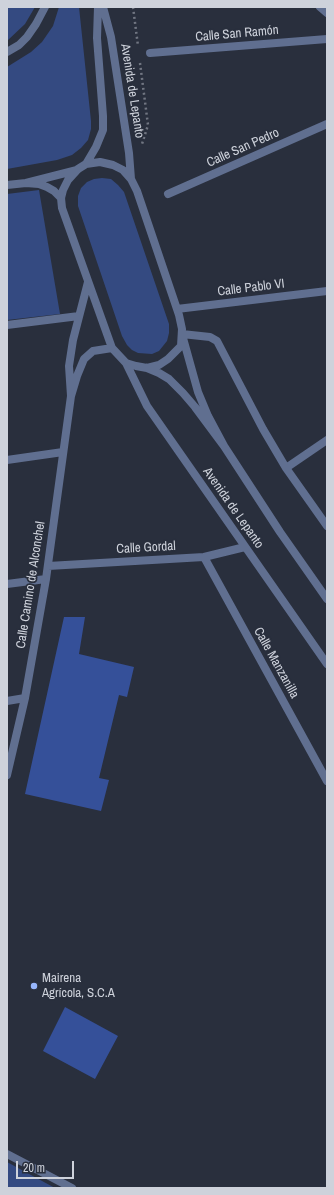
<!DOCTYPE html>
<meta charset="utf-8">
<style>
body{margin:0}
#map{position:relative;width:334px;height:1195px;overflow:hidden;background:#292f3d;font-family:"Archivo Narrow",sans-serif}
canvas{display:block}
.frame{position:absolute;inset:0;border:8px solid #ced2db;pointer-events:none}
.scale{position:absolute;left:16px;top:1161px;width:58px;height:18px;box-sizing:border-box;border:2px solid #ced2db;border-top:0;padding-left:5px;font-size:12px;line-height:14px;white-space:nowrap;color:#ced2db;-webkit-text-stroke:3px #292f3d;paint-order:stroke}
</style>
<div id="map">
<canvas width="334" height="1195"></canvas>
<div class="frame"></div>
<div class="scale">20 m</div>
</div>
<script>
const ctx = document.querySelector('canvas').getContext('2d');
ctx.lineJoin = 'round';
function paint(path, color) {
  ctx.fillStyle = color;
  ctx.fill(path, 'evenodd');
}
function toPath(rows) {
  const path = new Path2D();
  for (const r of rows) {
    path.moveTo(r[0], r[1]);
    for (let i = 2; i < r.length; i += 2) path.lineTo(r[i], r[i + 1]);
  }
  return path;
}
function strokePath(path, color, width, dash) {
  ctx.strokeStyle = color;
  ctx.lineWidth = width;
  ctx.lineCap = dash ? 'butt' : 'round';
  ctx.setLineDash(dash || []);
  ctx.stroke(path);
}
function label(font, color, halo, rows, align = 'center') {
  ctx.font = font + ' "Archivo Narrow",sans-serif';
  ctx.lineWidth = 3.5;
  ctx.setLineDash([]);
  ctx.textBaseline = 'middle';
  ctx.strokeStyle = halo;
  ctx.fillStyle = color;
  for (const [text, x, y, turn = 0] of rows) {
    ctx.save();
    ctx.translate(x, y);
    ctx.rotate((+turn || 0) * Math.PI / 180);
    ctx.textAlign = isNaN(turn) ? turn : align;
    if (halo) ctx.strokeText(text, 0, 0);
    ctx.fillText(text, 0, 0);
    ctx.restore();
  }
}
paint(toPath([
 [7,7,35,7,25,24,7,41],
 [59,7,79,7,91,121,91,129,88,140,81,148,72,155,57,160,7,169,7,67,31,52,42,42,53,26],
 [102,178,111,179,118,185,124,192,169,324,169,333,167,341,159,351,152,354,138,353,132,350,127,345,122,336,78,206,78,196,81,188,87,182,94,179],
 [39,190,60,314,7,320,7,194],
 [7,1162,55,1188,7,1188]
]), '#344a81');
paint(toPath([
 [64,617,85,617,79,654,134,667,127,697,119,695,99,778,109,780,101,811,25,794],
 [65,1007,118,1036,95,1079,43,1051]
]), '#355099');
strokePath(toPath([
 [133,7,138,46],
 [140,63,148,125,142,144]
]), '#717682', 2.5, [2, 3]);
strokePath(toPath([
 [103,7,111,37,129,153,131,179],
 [320,7,327,13],
 [7,52,19,45,27,37,36,24,45,7],
 [150,53,327,39],
 [100,162,113,165,123,170,131,179,137,191,179,315,182,329,181,346,168,359,159,365,147,368,136,366,126,363,112,348,62,208,61,198,63,190,68,180,78,169,86,164,100,162],
 [86,164,96,147,103,130,103,116,97,38,98,7],
 [7,185,26,183],
 [168,194,327,124],
 [61,198,54,191,47,187,39,184,26,183,77,170],
 [88,282,73,340,69,366,71,396,77,376,84,359,93,351,112,348],
 [177,309,327,291],
 [7,325,79,316],
 [182,334,210,337,217,341,263,429,286,468,327,526],
 [126,363,147,406,327,664],
 [147,368,159,373,169,379,183,393,195,407,224,446,208,416,198,392,183,338],
 [224,446,280,532,327,599],
 [7,460,63,452],
 [286,468,327,440],
 [204,557,327,781],
 [48,566,204,557,245,547],
 [7,584,46,579],
 [7,701,25,698],
 [7,775,25,698,46,579,71,396],
 [7,1154,72,1188]
]), '#606f90', 8);
for (const [x, y, r, color] of [
 [34,986,4,"#97b6fd"]
]) {
  const dot = new Path2D();
  dot.arc(x, y, r, 0, 2 * Math.PI);
  ctx.fillStyle = color;
  ctx.fill(dot);
  strokePath(dot, '#292f3d', 1.5);
}
label('13px', '#ced2db', '#292f3d', [
 ["Calle San Ramón",237,34,-5],
 ["Avenida de Lepanto",132,91,81],
 ["Calle San Pedro",243,148,-24],
 ["Calle Pablo VI",251,288,-7],
 ["Avenida de Lepanto",233,508,55],
 ["Calle Gordal",146,548,-3],
 ["Calle Camino de Alconchel",31,585,-81],
 ["Calle Manzanilla",276,663,61]
]);
label('13px', '#ced2db', '#292f3d', [
 ["Mairena",42,979],
 ["Agrícola, S.C.A",42,994]
], 'left');
</script>
